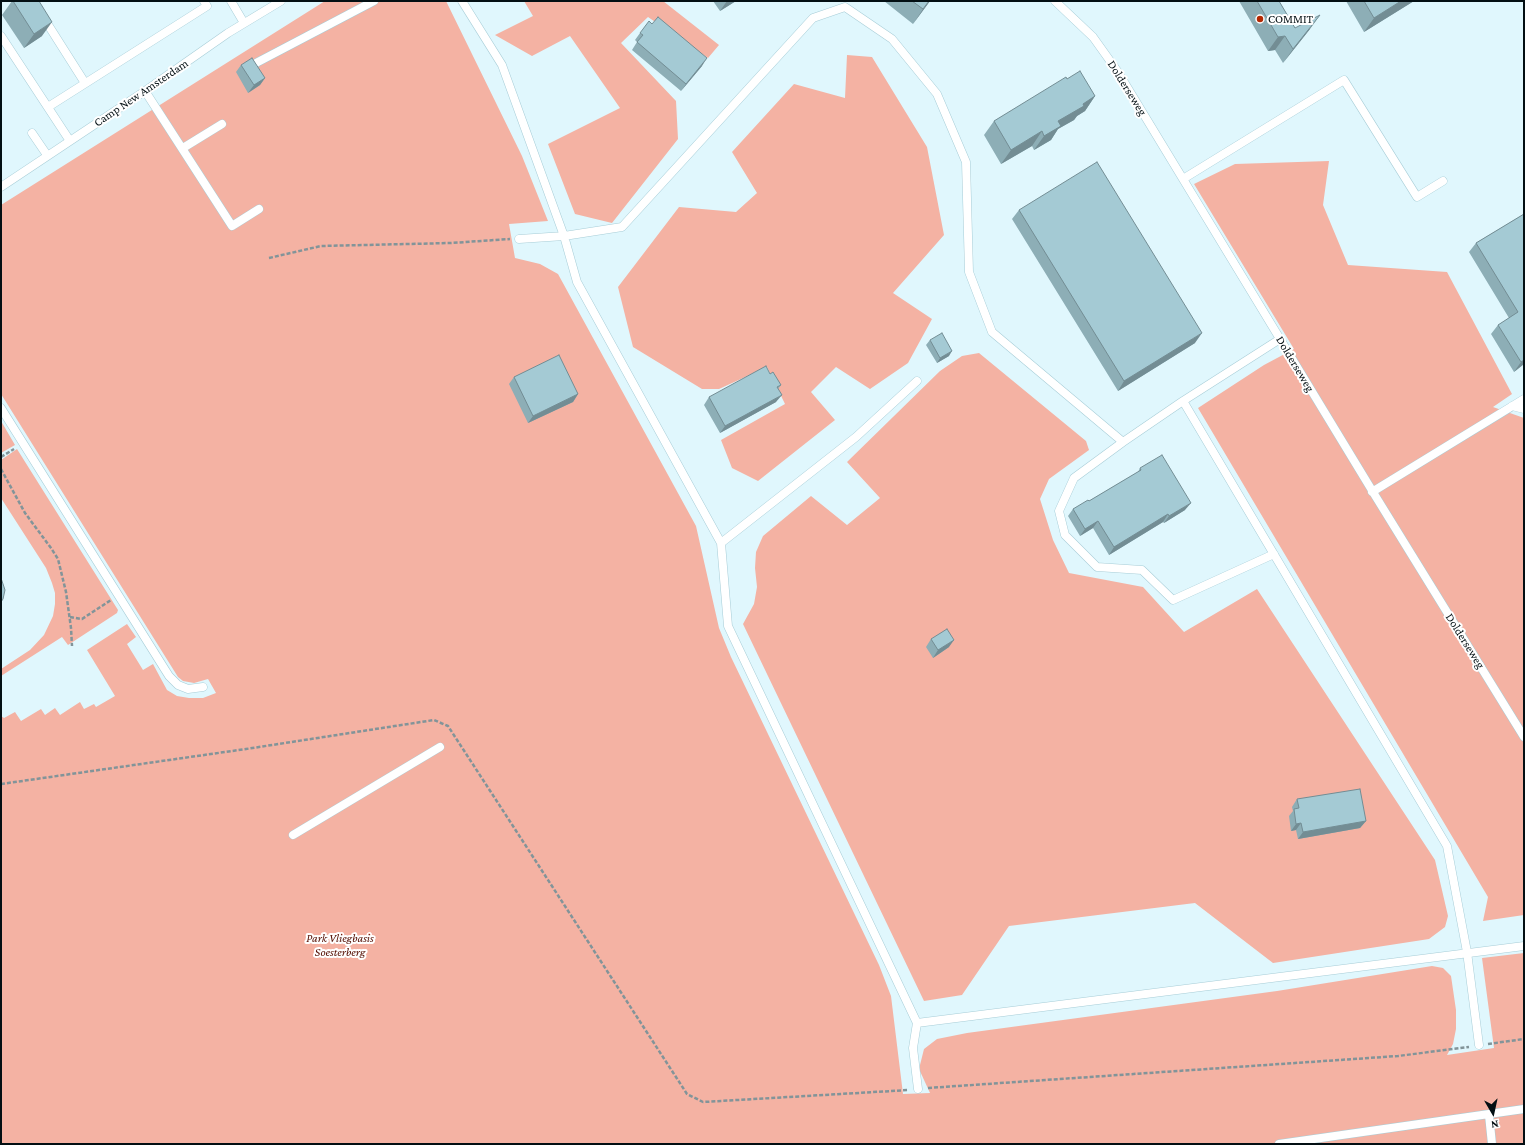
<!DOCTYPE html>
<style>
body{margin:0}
#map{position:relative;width:1525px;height:1145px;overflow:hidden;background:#e0f7fd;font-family:"Crimson Pro",serif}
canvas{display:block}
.frame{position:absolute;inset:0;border:2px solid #030f13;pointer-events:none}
.north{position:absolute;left:1473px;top:1093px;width:40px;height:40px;-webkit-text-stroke:3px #fff;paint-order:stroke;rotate:171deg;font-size:11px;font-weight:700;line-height:16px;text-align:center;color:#030f13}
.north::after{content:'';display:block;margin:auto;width:14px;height:18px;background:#030f13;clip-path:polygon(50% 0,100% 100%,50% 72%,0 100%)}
</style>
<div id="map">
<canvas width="1525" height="1145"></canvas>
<div class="frame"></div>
<div class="north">N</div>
</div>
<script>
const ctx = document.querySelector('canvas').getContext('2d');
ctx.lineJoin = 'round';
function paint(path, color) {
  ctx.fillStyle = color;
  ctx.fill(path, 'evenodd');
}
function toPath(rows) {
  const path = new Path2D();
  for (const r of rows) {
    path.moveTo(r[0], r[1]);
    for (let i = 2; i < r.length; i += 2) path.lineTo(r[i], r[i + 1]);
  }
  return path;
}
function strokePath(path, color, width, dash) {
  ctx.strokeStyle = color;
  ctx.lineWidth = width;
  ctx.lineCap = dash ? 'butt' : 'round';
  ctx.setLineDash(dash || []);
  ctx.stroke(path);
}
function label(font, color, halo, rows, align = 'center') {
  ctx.font = font + ' "Crimson Pro",serif';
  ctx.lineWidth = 4;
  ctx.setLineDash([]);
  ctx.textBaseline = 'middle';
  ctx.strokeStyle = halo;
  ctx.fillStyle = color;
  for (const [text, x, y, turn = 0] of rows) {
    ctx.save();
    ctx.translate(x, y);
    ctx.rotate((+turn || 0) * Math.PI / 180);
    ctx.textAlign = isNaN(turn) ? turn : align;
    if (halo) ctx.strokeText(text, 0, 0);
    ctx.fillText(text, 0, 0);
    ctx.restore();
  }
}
paint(toPath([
 [325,1,446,1,522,156,548,221,509,224,515,258,540,264,558,274,696,526,719,628,731,657,879,965,891,996,903,1094,930,1093,919,1069,924,1049,937,1039,967,1033,1277,991,1432,966,1443,968,1451,976,1456,1010,1456,1029,1453,1044,1447,1055,1494,1048,1482,958,1524,953,1524,1144,1,1144,1,716,4,718,15,712,21,721,41,709,45,715,55,708,60,715,80,702,84,709,94,704,96,707,115,696,87,650,127,624,136,637,127,644,143,670,153,664,167,690,177,696,189,698,203,698,216,693,208,679,194,683,183,681,178,677,1,394,1,205],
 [524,1,663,1,719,45,708,58,648,17,621,43,676,101,678,139,612,223,575,214,548,144,620,108,570,36,532,56,495,35,533,16],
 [847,55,872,57,927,147,944,235,893,293,932,319,908,363,870,389,836,367,811,392,835,420,758,481,732,468,721,440,785,404,767,367,719,389,702,389,633,347,618,287,679,207,736,212,757,193,732,152,794,84,845,98],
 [1329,161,1323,205,1348,265,1447,272,1512,394,1493,407,1524,418,1524,915,1483,921,1488,897,1198,408,1264,365,1294,349,1194,184,1235,164],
 [979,353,1086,441,1089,450,1049,479,1040,499,1053,540,1069,573,1143,587,1184,632,1257,589,1435,860,1448,916,1445,927,1429,939,1273,963,1195,903,1009,926,962,995,924,1001,743,624,754,604,757,587,755,568,756,552,763,536,811,496,847,525,880,498,847,462,940,371,962,356],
 [1,421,15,445,1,453],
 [17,449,118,610,117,613,68,645,62,637,1,676,1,669,30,650,44,635,53,616,55,604,55,593,52,583,46,568,1,498,1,460]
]), '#f4b2a3');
const service = toPath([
 [33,1,85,83],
 [231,1,244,23],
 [462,1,502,65,564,236,577,282,721,543,728,626,917,1023,1524,946],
 [1055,1,1093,37,1118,72,1376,497,1524,737],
 [1,36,70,141],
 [256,63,374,1],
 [145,91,232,226,259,209],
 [48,107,207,6,204,1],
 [32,133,47,155],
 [183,148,222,124],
 [1183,179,1344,80,1417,197,1443,181],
 [1,187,145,91,228,33,281,1],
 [519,239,564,236,622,227,813,18,845,7,892,39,937,94,966,162,969,272,992,332,1123,442,1183,401],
 [1280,339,1183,401,1447,846,1467,952,1479,1045],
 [1512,406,1524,409],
 [1,408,169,676,178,685,188,689,203,687],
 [1123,442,1074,478,1059,511,1065,535,1097,567,1142,570,1173,600,1274,554],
 [1372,492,1524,399],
 [721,543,856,437,917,381],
 [293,835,440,747],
 [917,1023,913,1048,918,1089],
 [1489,1115,1492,1144],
 [1279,1144,1524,1109]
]);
strokePath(service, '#a7cdd7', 9);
strokePath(toPath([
 [269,258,321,246,451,243,510,239],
 [1,457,14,449],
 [1,469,25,513,51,548,58,559,66,592,71,628,72,646],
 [70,617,82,619,111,600],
 [1,784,246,749,434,720,448,726,687,1094,703,1102,909,1090],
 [1488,1044,1524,1039],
 [928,1088,1398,1056,1469,1047]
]), '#829499', 2.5, [4, 2]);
strokePath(service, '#fff', 8);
paint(toPath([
 [12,1,39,1,42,36,24,48,2,15],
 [713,1,736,1,720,11],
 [884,1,930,1,913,24],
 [1239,1,1279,1,1295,28,1310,29,1283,63,1275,50,1268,51],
 [1346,1,1414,1,1364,32],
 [640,33,702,66,681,91,632,50,637,42,635,40],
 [241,65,265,78,260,85,248,93,236,72],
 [1067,79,1095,96,1085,111,1077,116,1074,120,1058,129,1051,140,1034,150,1032,146,1001,164,984,135,994,121],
 [1019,210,1195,343,1118,391,1012,219],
 [1524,214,1524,364,1514,372,1491,334,1498,325,1509,318,1469,252,1476,243],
 [930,340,949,356,937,363,926,345],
 [770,374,781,385,778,389,776,402,720,433,704,405,709,397],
 [514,377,578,394,573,402,528,423,509,384],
 [1140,468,1185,510,1164,523,1163,522,1109,555,1093,528,1080,536,1068,516,1073,509,1089,501,1138,472],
 [931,639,949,647,933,658,926,647],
 [1297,799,1366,821,1360,828,1298,839,1296,830,1291,831,1289,816,1293,811,1292,807]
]), '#8daeb6');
paint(toPath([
 [727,1,736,1,720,11],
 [929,1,930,1,913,24,923,9],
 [1401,1,1414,1,1364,32,1374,18],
 [1320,15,1310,29,1283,63,1293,49],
 [52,22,42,36,24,48,34,34],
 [1285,36,1275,50,1268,51,1278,37],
 [707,58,702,66,681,91,686,84],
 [265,78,260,85,248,93,254,85],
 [1095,96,1085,111,1077,116,1074,120,1058,129,1051,140,1034,150,1044,136,1058,121,1083,104],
 [1042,131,1032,146,1001,164,1011,150],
 [1202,333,1195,343,1118,391,1124,381],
 [952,351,949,356,937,363,940,358],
 [1524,360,1524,364,1514,372,1521,362],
 [578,394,573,402,528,423,533,416],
 [782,395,776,402,720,433,725,426],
 [1191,503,1185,510,1164,523,1169,516],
 [1168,514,1163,522,1109,555,1114,547],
 [1098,521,1093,528,1080,536,1085,529],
 [954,640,949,647,933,658,938,650],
 [1366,821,1360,828,1298,839,1303,832],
 [1301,823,1296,830,1291,831,1296,824]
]), '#738d94');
const building = toPath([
 [13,1,39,1,52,22,34,34,13,1],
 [912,1,929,1,923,9,912,1],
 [1257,1,1279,1,1295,28,1320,15,1293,49,1285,36,1278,37,1257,1],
 [1364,1,1401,1,1374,18,1364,1],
 [658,17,707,58,686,84,637,42,643,35,640,33,649,21,652,24,658,17],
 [252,58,265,78,254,85,241,65,252,58],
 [1080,71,1095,96,1083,104,1084,106,1058,121,1061,126,1044,136,1042,131,1011,150,994,121,1066,77,1067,79,1080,71],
 [1097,162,1202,333,1124,381,1019,210,1097,162],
 [1524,214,1524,360,1521,362,1498,325,1518,312,1476,243,1524,214],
 [942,333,952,351,940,358,930,340,942,333],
 [559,355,578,394,533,416,514,377,559,355],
 [766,366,770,374,773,372,781,385,777,387,782,395,725,426,709,397,766,366],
 [1162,455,1191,503,1169,516,1168,514,1114,547,1098,521,1085,529,1073,509,1088,500,1089,501,1141,470,1140,468,1162,455],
 [1,578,5,590,3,599,1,602,1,578],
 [947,629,954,640,938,650,931,639,947,629],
 [1360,789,1366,821,1303,832,1301,823,1296,824,1294,809,1299,808,1297,799,1360,789]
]);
paint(building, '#a4cad4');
strokePath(building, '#738d94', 1);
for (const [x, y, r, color] of [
 [1260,19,4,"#b32802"]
]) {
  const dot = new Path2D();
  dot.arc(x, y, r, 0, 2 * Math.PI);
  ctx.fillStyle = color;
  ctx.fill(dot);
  strokePath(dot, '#fff', 1.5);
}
label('12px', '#030f13', '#fff', [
 ["COMMIT",1268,19]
], 'left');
label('12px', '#030f13', '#fff', [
 ["Dolderseweg",1127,88,58],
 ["Camp New Amsterdam",141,93,-34],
 ["Dolderseweg",1295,364,59],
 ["Dolderseweg",1465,641,58]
]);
label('italic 12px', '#540d00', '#fff', [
 ["Park Vliegbasis",340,938],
 ["Soesterberg",340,952]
]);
</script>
